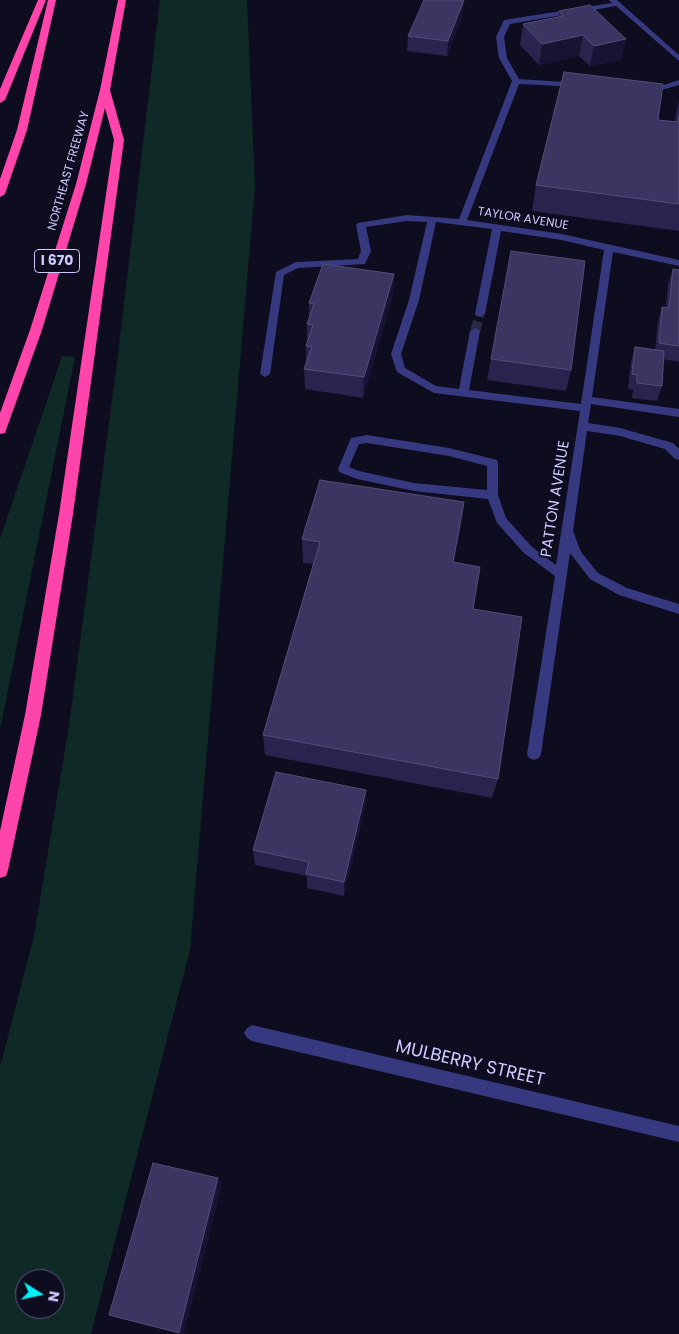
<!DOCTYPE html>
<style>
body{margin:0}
#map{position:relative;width:679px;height:1334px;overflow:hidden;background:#0e0c1f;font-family:Poppins,sans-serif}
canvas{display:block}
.north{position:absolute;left:15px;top:1269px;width:50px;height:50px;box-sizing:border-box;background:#0e0c1f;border:1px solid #5a5879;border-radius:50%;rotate:100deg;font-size:14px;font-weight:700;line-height:20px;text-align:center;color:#cdcaff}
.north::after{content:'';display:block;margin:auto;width:18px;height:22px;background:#00eff5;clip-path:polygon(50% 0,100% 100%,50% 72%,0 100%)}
</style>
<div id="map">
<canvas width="679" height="1334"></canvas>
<div class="north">N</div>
</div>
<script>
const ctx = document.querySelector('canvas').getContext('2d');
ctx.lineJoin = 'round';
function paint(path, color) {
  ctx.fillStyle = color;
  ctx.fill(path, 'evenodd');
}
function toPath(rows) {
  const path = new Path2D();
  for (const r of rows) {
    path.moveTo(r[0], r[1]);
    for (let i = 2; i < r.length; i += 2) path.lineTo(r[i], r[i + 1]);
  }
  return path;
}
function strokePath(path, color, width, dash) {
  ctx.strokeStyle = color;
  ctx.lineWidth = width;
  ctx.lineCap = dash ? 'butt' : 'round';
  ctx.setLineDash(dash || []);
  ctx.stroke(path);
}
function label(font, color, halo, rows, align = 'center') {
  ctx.font = font + ' Poppins,sans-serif';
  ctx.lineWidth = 4;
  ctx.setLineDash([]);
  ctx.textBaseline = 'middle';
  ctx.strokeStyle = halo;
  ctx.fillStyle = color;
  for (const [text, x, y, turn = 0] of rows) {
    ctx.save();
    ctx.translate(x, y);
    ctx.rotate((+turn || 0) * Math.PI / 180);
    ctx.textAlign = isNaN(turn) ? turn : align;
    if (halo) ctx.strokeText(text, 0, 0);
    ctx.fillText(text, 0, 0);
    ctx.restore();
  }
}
paint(toPath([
 [160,0,247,0,255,187,190,950,91,1334,0,1334,0,1067,34,936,68,732,116,371],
 [25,1279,55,1279,55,1309,25,1309],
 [62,356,75,357,0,730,0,539]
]), '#0f2927');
strokePath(toPath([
 [475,331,480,314]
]), '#2b2841', 10, [10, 5]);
paint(toPath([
 [609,0,617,0,679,55,679,61,616,6,510,24,504,37,507,58,519,79,579,83,583,85,579,87,519,84,467,220,562,234,679,260,679,266,613,252,592,397,679,409,679,417,591,404,588,423,620,428,673,443,679,449,679,460,675,459,665,449,620,436,587,431,573,531,581,552,598,573,627,588,679,604,679,614,619,595,590,579,570,553,541,754,539,758,534,760,529,758,527,754,555,576,524,553,497,523,488,499,414,491,357,479,339,472,338,469,351,438,367,435,449,448,497,460,498,463,498,495,506,518,532,547,556,565,580,411,434,393,397,372,391,354,409,300,427,222,407,221,366,227,371,251,365,264,298,268,284,275,270,374,265,377,260,374,276,272,296,262,358,259,361,251,356,225,358,223,407,215,459,219,512,81,499,58,496,37,504,20,612,3,609,0],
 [436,222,492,229,475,314,480,317,485,314,501,231,562,240,604,250,581,404,469,390,480,331,475,328,470,331,459,389,436,386,405,368,401,354,419,300,436,222],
 [367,443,449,456,487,466,487,490,414,483,359,471,349,467,359,444,367,443],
 [679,80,679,85,665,89,646,90,642,88,646,86,664,85,679,80],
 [252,1025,679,1126,679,1142,252,1041,247,1038,244,1033,247,1028,252,1025]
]), '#36397f');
paint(toPath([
 [38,0,46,0,5,100,0,103,0,89,38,0],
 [48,0,56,0,27,130,5,194,0,197,0,179,17,130,48,0],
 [118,0,126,0,110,90,124,140,73,514,41,715,8,870,6,876,0,878,0,831,25,715,59,514,114,140,105,108,86,184,42,330,6,430,5,433,0,434,0,413,30,330,76,184,100,90,118,0]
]), '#ff45ac');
paint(toPath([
 [464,0,463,14,447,56,407,51,408,36],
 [559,11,622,60,590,66,579,56,539,65,520,45,523,24,558,17],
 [679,101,679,231,532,211,536,185,658,120,675,122,676,113],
 [673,269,679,270,679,362,663,359,662,386,657,401,632,398,633,390,628,389,631,362,635,347,655,350,658,322,662,307,666,307,668,284],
 [394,274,393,295,363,398,305,389,304,369,306,362,306,346,307,341,307,324,309,318,309,303],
 [491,359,571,370,566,391,487,380],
 [464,502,461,526,454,562,473,609,498,779,492,798,265,755,263,735,313,564,303,563,302,539],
 [366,790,365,807,344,896,307,888,307,876,255,865,253,850]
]), '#29244e');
paint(toPath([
 [464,0,463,14,447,56,448,41],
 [583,35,579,56,539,65,542,44],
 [626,39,622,60,590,66,594,46],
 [394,274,393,295,363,398,364,377],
 [464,502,461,526,449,586,453,562],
 [366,790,365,807,344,896,344,882],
 [218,1178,222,1185,184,1334,182,1334,179,1333]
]), '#171333');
const building = toPath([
 [424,0,464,0,448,41,408,36,424,0],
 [590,5,626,39,594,46,583,35,542,44,523,24,563,16,559,11,590,5],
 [564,72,663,84,658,120,678,122,679,115,679,204,536,185,564,72],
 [511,251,585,261,571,370,491,359,511,251],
 [323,264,394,274,364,377,304,369,312,347,306,346,313,325,307,324,314,304,309,303,323,264],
 [673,269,679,270,679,346,659,343,662,307,669,308,673,269],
 [635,347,664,351,662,386,637,383,637,375,632,374,635,347],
 [320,480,464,502,453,562,480,567,473,609,522,617,498,779,263,735,320,542,302,539,320,480],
 [276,772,366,790,344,882,306,874,309,862,253,850,276,772],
 [153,1163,218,1178,179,1333,109,1315,153,1163]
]);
paint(building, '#3b3661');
strokePath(building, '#524d7a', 1);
label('12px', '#cdcaff', '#0e0c1f', [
 ["NORTHEAST FREEWAY",69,171,-74],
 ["TAYLOR AVENUE",523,219,9]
]);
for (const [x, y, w] of [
 [57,261,45]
]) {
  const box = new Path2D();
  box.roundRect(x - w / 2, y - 11.5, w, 23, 4);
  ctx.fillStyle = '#0e0c1f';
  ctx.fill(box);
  strokePath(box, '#cdcaff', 1);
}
label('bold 14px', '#cdcaff', null, [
 ["I 670",57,261]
]);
label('15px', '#cdcaff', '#0e0c1f', [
 ["PATTON AVENUE",556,499,-81]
]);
label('18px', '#cdcaff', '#0e0c1f', [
 ["MULBERRY STREET",470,1064,13]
]);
</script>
